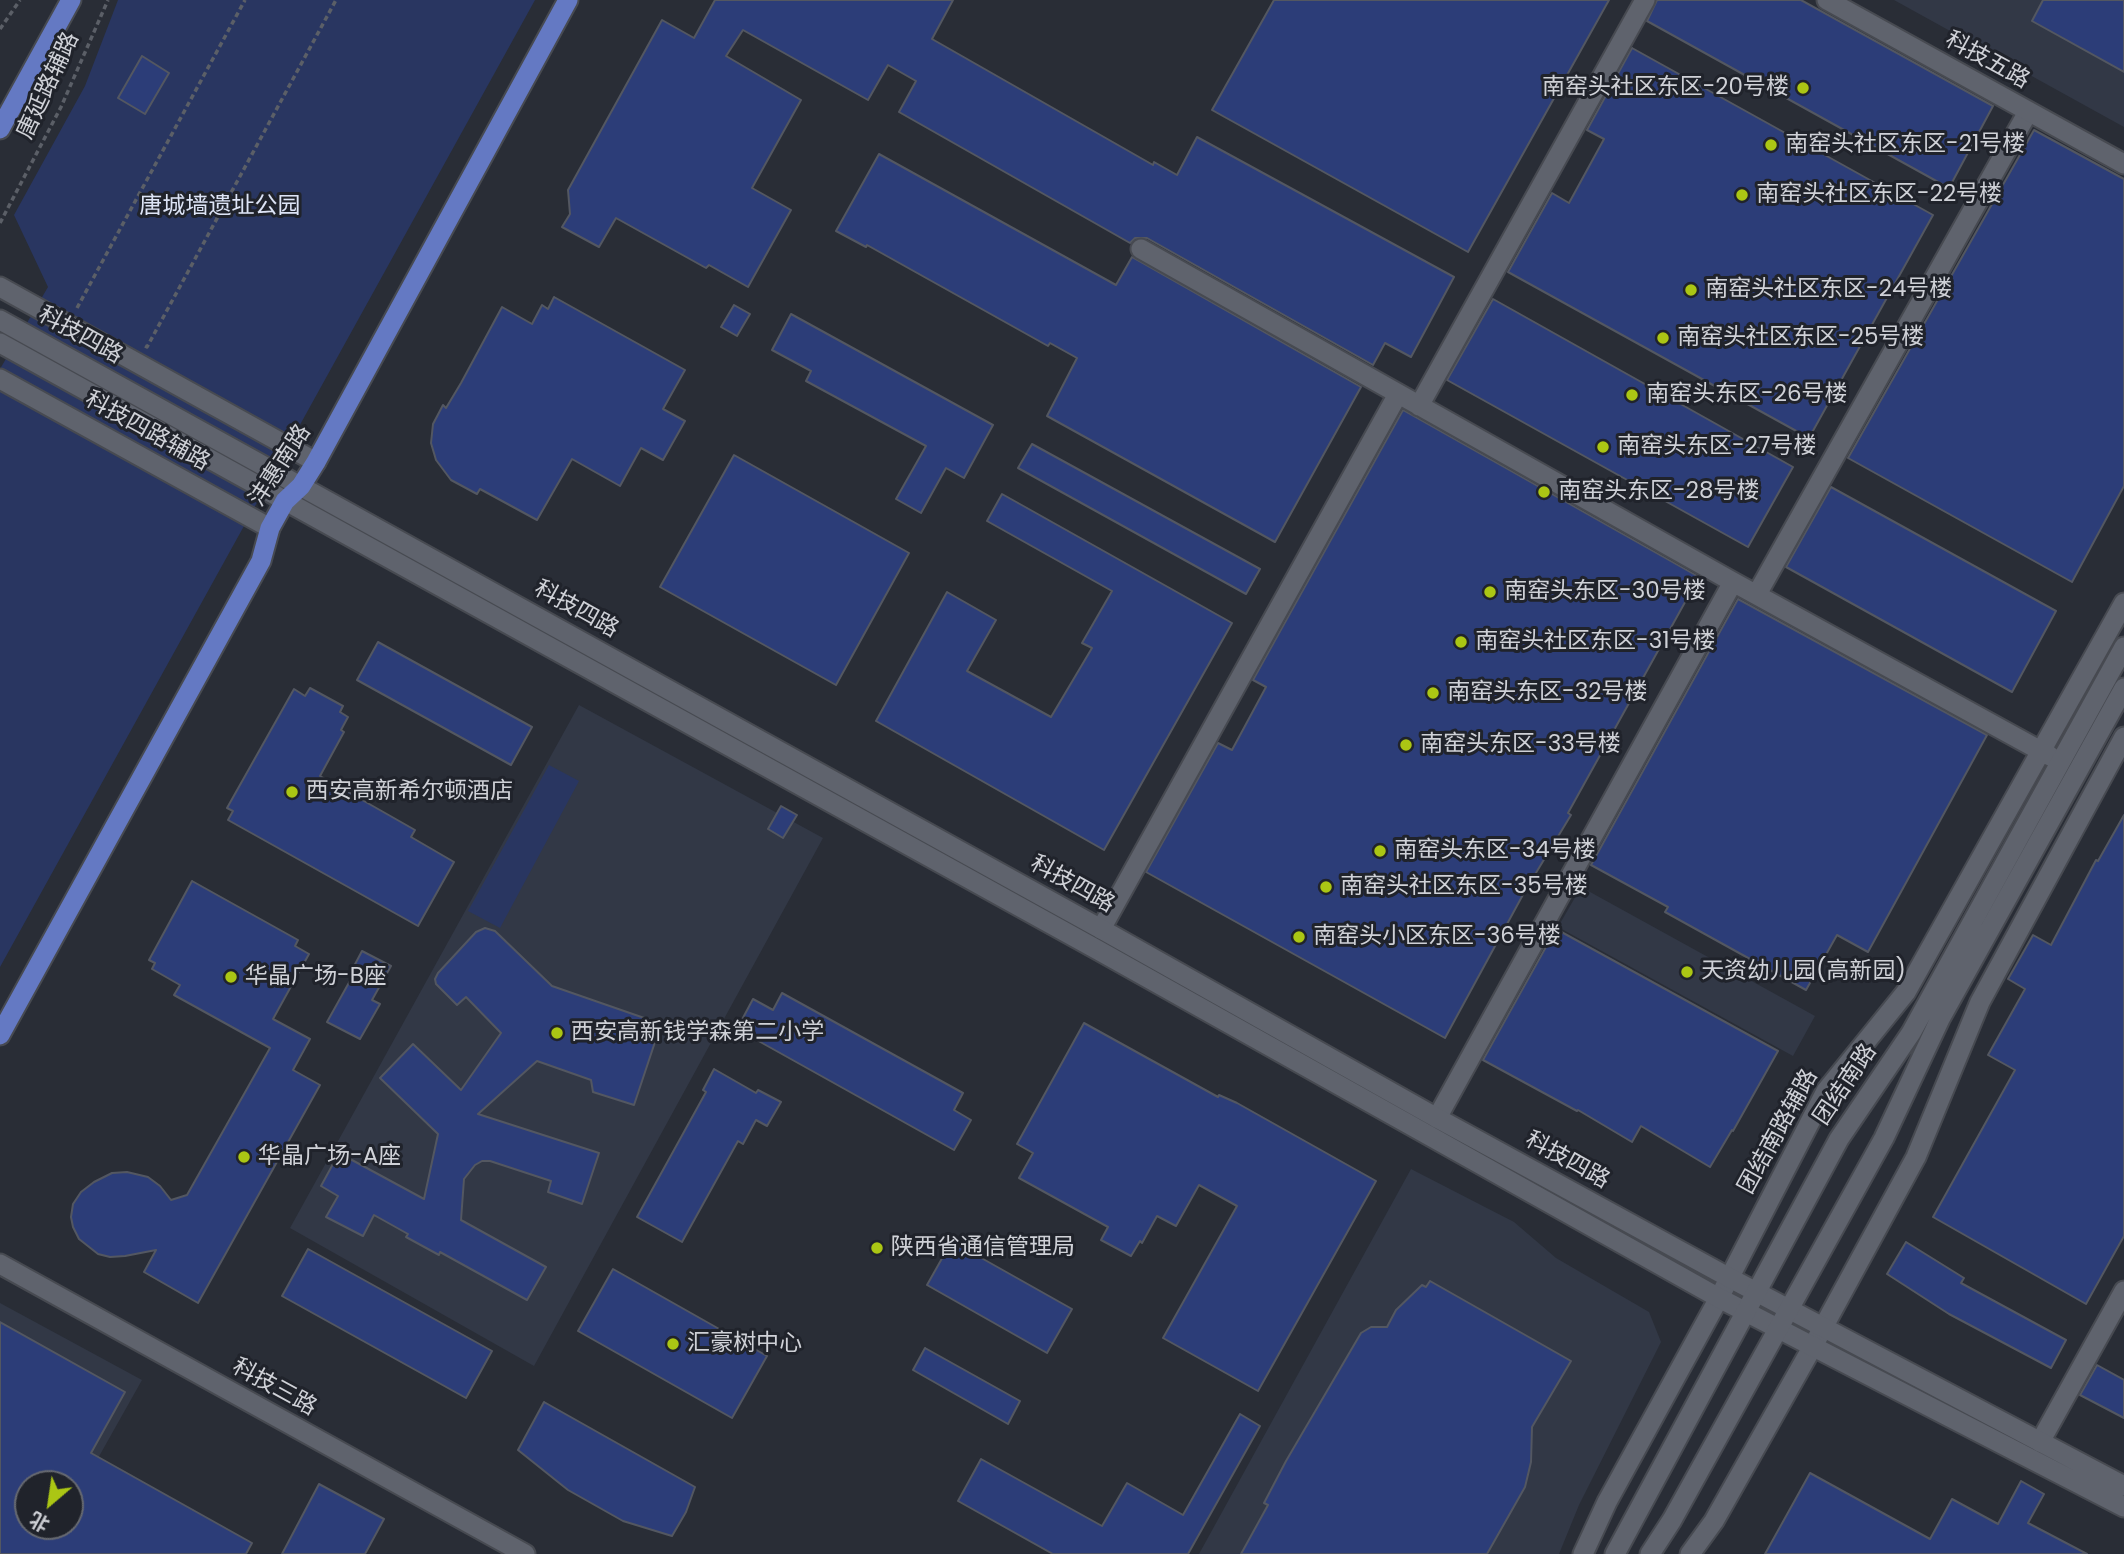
<!DOCTYPE html>
<meta charset="utf-8">
<style>
body{margin:0}
#map{position:relative;width:2124px;height:1554px;overflow:hidden;background:#292d36;font-family:Poppins,"Noto Sans SC",sans-serif}
canvas{display:block}
.north{position:absolute;left:14px;top:1470px;width:70px;height:70px;box-sizing:border-box;background:#20232b;border:2px solid #666970;border-radius:50%;rotate:209deg;font-size:19px;font-weight:700;line-height:28px;text-align:center;color:#cfd1d7}
.north::after{content:'';display:block;margin:auto;width:24px;height:32px;background:#abc614;clip-path:polygon(50% 0,100% 100%,50% 72%,0 100%)}
</style>
<div id="map">
<canvas width="2124" height="1554"></canvas>
<div class="north">北</div>
</div>
<script>
const ctx = document.querySelector('canvas').getContext('2d');
ctx.lineJoin = 'round';
function paint(path, color) {
  ctx.fillStyle = color;
  ctx.fill(path, 'evenodd');
}
function toPath(rows) {
  const path = new Path2D();
  for (const r of rows) {
    path.moveTo(r[0], r[1]);
    for (let i = 2; i < r.length; i += 2) path.lineTo(r[i], r[i + 1]);
  }
  return path;
}
function strokePath(path, color, width, dash) {
  ctx.strokeStyle = color;
  ctx.lineWidth = width;
  ctx.lineCap = dash ? 'butt' : 'round';
  ctx.setLineDash(dash || []);
  ctx.stroke(path);
}
function label(font, color, halo, rows, align = 'center') {
  ctx.font = font + ' Poppins,"Noto Sans SC",sans-serif';
  ctx.lineWidth = 6;
  ctx.setLineDash([]);
  ctx.textBaseline = 'middle';
  ctx.strokeStyle = halo;
  ctx.fillStyle = color;
  for (const [text, x, y, turn = 0] of rows) {
    ctx.save();
    ctx.translate(x, y);
    ctx.rotate((+turn || 0) * Math.PI / 180);
    ctx.textAlign = isNaN(turn) ? turn : align;
    if (halo) ctx.strokeText(text, 0, 0);
    ctx.fillText(text, 0, 0);
    ctx.restore();
  }
}
paint(toPath([
 [1894,0,2124,0,2124,127],
 [579,705,823,838,534,1366,290,1228],
 [1581,887,1815,1016,1793,1056,1558,927],
 [1411,1169,1514,1222,1556,1258,1649,1312,1661,1342,1579,1505,1559,1554,1199,1554],
 [0,1303,142,1380,70,1508,70,1484,28,1484,28,1526,0,1554]
]), '#323846');
paint(toPath([
 [118,0,535,0,0,967,0,369,48,287,14,215,85,86],
 [549,765,579,781,500,928,468,911]
]), '#293661');
const building = toPath([
 [715,0,953,0,932,39,1153,165,1154,162,1177,175,1197,137,1454,277,1411,357,1385,343,1373,365,1147,238,1135,238,1130,243,899,112,916,81,888,65,868,100,743,30,726,56,801,100,752,188,791,210,748,287,709,265,706,268,616,218,599,247,562,227,570,214,568,190,662,20,694,38,715,0],
 [1274,0,1609,0,1468,252,1212,110,1274,0],
 [1657,0,1801,0,1993,106,1949,188,1647,21,1657,0],
 [2043,0,2124,0,2124,72,2032,21,2043,0],
 [1632,48,1933,215,1809,438,1508,272,1552,193,1569,203,1604,139,1587,130,1632,48],
 [142,56,169,73,145,114,118,98,142,56],
 [2034,130,2124,179,2124,486,2072,582,1848,458,2034,130],
 [879,154,1116,285,1132,257,1361,387,1275,542,1047,416,1077,358,1050,343,1048,346,867,245,866,247,836,231,879,154],
 [554,297,685,370,663,409,685,421,663,460,641,448,620,486,572,459,537,520,480,489,477,494,451,480,436,460,431,443,433,424,443,405,446,408,461,383,502,307,532,324,542,305,548,309,554,297],
 [1493,299,1793,467,1748,547,1447,380,1493,299],
 [734,305,750,314,737,336,721,327,734,305],
 [791,314,993,425,964,478,946,468,921,513,896,499,926,446,806,381,811,371,772,350,791,314],
 [1403,410,1699,577,1568,813,1571,815,1525,891,1445,1038,1146,872,1218,743,1232,750,1266,687,1253,680,1403,410],
 [1032,444,1260,569,1246,594,1018,468,1032,444],
 [734,455,909,553,836,685,660,587,734,455],
 [1831,487,2056,611,2012,692,1786,567,1831,487],
 [1002,494,1232,623,1104,850,876,721,947,592,996,620,967,671,1051,717,1092,648,1082,643,1112,591,987,521,1002,494],
 [1738,599,1987,735,1868,952,1837,935,1806,990,1665,912,1668,907,1591,865,1738,599],
 [378,642,532,727,511,765,357,680,378,642],
 [310,688,343,706,340,712,348,717,341,730,344,732,320,776,415,830,411,837,454,862,418,926,228,820,233,811,227,808,294,689,305,696,310,688],
 [781,806,797,815,783,838,768,829,781,806],
 [2124,815,2124,1236,2086,1304,1933,1217,2015,1070,1988,1055,2025,989,2008,979,2033,935,2051,945,2096,860,2098,861,2124,815],
 [192,881,298,940,295,946,309,954,273,1019,310,1039,293,1070,320,1085,198,1303,144,1272,156,1250,125,1256,110,1257,98,1254,79,1239,73,1227,71,1217,73,1204,81,1192,94,1182,112,1173,127,1172,148,1177,160,1186,171,1200,187,1195,270,1048,174,995,180,985,152,969,155,963,149,960,192,881],
 [485,928,495,931,552,986,650,1020,657,1029,657,1036,634,1105,593,1092,591,1080,537,1061,478,1114,599,1153,582,1204,548,1192,551,1181,490,1161,482,1161,475,1165,464,1179,461,1220,546,1267,527,1300,440,1252,439,1255,406,1237,408,1234,374,1215,363,1236,326,1217,338,1196,321,1186,339,1153,424,1199,438,1134,380,1078,413,1044,461,1090,501,1033,466,997,457,1005,436,984,435,979,438,973,476,932,485,928],
 [1556,929,1778,1051,1733,1131,1732,1130,1710,1167,1641,1126,1632,1142,1578,1110,1577,1111,1483,1060,1556,929],
 [362,951,391,966,372,1000,380,1004,360,1039,327,1022,356,970,353,968,362,951],
 [782,993,963,1093,954,1110,971,1120,954,1150,737,1029,753,999,773,1010,782,993],
 [1084,1023,1218,1097,1219,1095,1237,1103,1376,1181,1258,1391,1163,1338,1237,1206,1199,1185,1176,1226,1157,1216,1142,1243,1140,1241,1131,1256,1101,1240,1108,1227,1019,1178,1033,1153,1017,1144,1084,1023],
 [714,1069,756,1093,758,1090,781,1102,767,1126,756,1120,743,1144,738,1141,682,1242,637,1217,706,1092,703,1090,714,1069],
 [1906,1242,1964,1278,1961,1283,2066,1340,2051,1368,1949,1314,1887,1274,1906,1242],
 [949,1246,957,1251,960,1246,1072,1309,1047,1353,927,1285,949,1246],
 [308,1249,492,1351,466,1398,282,1296,308,1249],
 [613,1269,767,1356,732,1418,578,1331,613,1269],
 [1430,1281,1571,1361,1532,1427,1531,1462,1525,1487,1487,1554,1241,1554,1268,1505,1264,1503,1286,1461,1361,1333,1371,1327,1387,1327,1396,1310,1422,1285,1426,1287,1430,1281],
 [0,1322,125,1392,91,1453,252,1543,246,1554,0,1554,0,1322],
 [28,1484,70,1484,70,1526,28,1526,28,1484],
 [925,1348,1020,1401,1008,1424,913,1370,925,1348],
 [2097,1365,2124,1380,2124,1418,2080,1395,2097,1365],
 [544,1402,695,1487,686,1512,672,1536,623,1521,568,1490,518,1450,544,1402],
 [1240,1414,1260,1426,1188,1554,1053,1554,958,1501,981,1459,1102,1526,1127,1483,1183,1515,1240,1414],
 [1810,1473,1930,1539,1952,1499,1998,1524,2021,1481,2044,1494,2028,1523,2087,1554,1765,1554,1810,1473],
 [319,1484,384,1519,365,1554,282,1554,319,1484]
]);
paint(building, '#2c3d78');
strokePath(building, '#535761', 2);
const minor = toPath([
 [1141,249,1733,582,2050,756],
 [0,287,316,462],
 [0,379,270,528],
 [1419,406,1645,0],
 [1757,594,2028,112],
 [1101,929,1398,394],
 [1437,1118,1733,582],
 [2040,1442,2124,1291],
 [1583,1554,1607,1502,1719,1298,1826,1091,1906,992,2124,603],
 [1690,1554,1714,1521,1813,1346,1916,1157,1980,1002,2124,737]
]);
const tertiary = toPath([
 [1827,0,2124,164],
 [0,320,1101,929,1437,1118,1728,1277,2124,1486],
 [0,343,1096,949,1719,1298,2124,1507],
 [0,1264,525,1554]
]);
const secondary = toPath([
 [1615,1554,1839,1139,1911,1033,2124,647],
 [1650,1554,1672,1520,1884,1138,1940,1019,2124,688]
]);
const primary = toPath([
 [0,129,71,0],
 [0,1035,261,561,270,528,285,501,301,486,316,462,568,0]
]);
strokePath(minor, '#474a51', 23);
strokePath(tertiary, '#474a51', 23);
strokePath(secondary, '#474a51', 23);
strokePath(primary, '#474a51', 23);
strokePath(toPath([
 [0,29,20,0],
 [0,223,61,107,108,0],
 [77,308,245,0],
 [145,346,147,347,336,0]
]), '#5b5f67', 3.5, [5, 3.5]);
strokePath(minor, '#5f636d', 19);
strokePath(tertiary, '#5f636d', 19);
strokePath(secondary, '#5f636d', 19);
strokePath(primary, '#6479c3', 19);
for (const [x, y, r, color] of [
 [1803,88,7,"#abc614"],
 [1771,145,7,"#abc614"],
 [1742,195,7,"#abc614"],
 [1691,290,7,"#abc614"],
 [1663,338,7,"#abc614"],
 [1632,395,7,"#abc614"],
 [1603,447,7,"#abc614"],
 [1544,492,7,"#abc614"],
 [1490,592,7,"#abc614"],
 [1461,642,7,"#abc614"],
 [1433,693,7,"#abc614"],
 [1406,745,7,"#abc614"],
 [292,792,7,"#abc614"],
 [1380,851,7,"#abc614"],
 [1326,887,7,"#abc614"],
 [1299,937,7,"#abc614"],
 [1687,972,7,"#abc614"],
 [231,977,7,"#abc614"],
 [557,1033,7,"#abc614"],
 [244,1157,7,"#abc614"],
 [877,1248,7,"#abc614"],
 [673,1344,7,"#abc614"]
]) {
  const dot = new Path2D();
  dot.arc(x, y, r, 0, 2 * Math.PI);
  ctx.fillStyle = color;
  ctx.fill(dot);
  strokePath(dot, '#20232b', 2.5);
}
label('23px', '#cfd1d7', '#20232b', [
 ["科技五路",1987,61,29],
 ["唐延路辅路",49,86,-65],
 ["科技四路",80,336,29],
 ["科技四路辅路",147,432,29],
 ["沣惠南路",281,466,-57],
 ["科技四路",576,610,29],
 ["科技四路",1072,885,29],
 ["团结南路",1846,1085,-56],
 ["团结南路辅路",1779,1132,-61],
 ["科技四路",1567,1161,29],
 ["科技三路",274,1388,29]
]);
label('23px', '#cfd1d7', '#20232b', [
 ["南窑头社区东区-20号楼",1789,88,"right"],
 ["南窑头社区东区-21号楼",1785,145],
 ["南窑头社区东区-22号楼",1756,195],
 ["南窑头社区东区-24号楼",1705,290],
 ["南窑头社区东区-25号楼",1677,338],
 ["南窑头东区-26号楼",1646,395],
 ["南窑头东区-27号楼",1617,447],
 ["南窑头东区-28号楼",1558,492],
 ["南窑头东区-30号楼",1504,592],
 ["南窑头社区东区-31号楼",1475,642],
 ["南窑头东区-32号楼",1447,693],
 ["南窑头东区-33号楼",1420,745],
 ["西安高新希尔顿酒店",306,792],
 ["南窑头东区-34号楼",1394,851],
 ["南窑头社区东区-35号楼",1340,887],
 ["南窑头小区东区-36号楼",1313,937],
 ["天资幼儿园(高新园)",1701,972],
 ["华晶广场-B座",245,977],
 ["西安高新钱学森第二小学",571,1033],
 ["华晶广场-A座",258,1157],
 ["陕西省通信管理局",891,1248],
 ["汇豪树中心",687,1344]
], 'left');
label('23px', '#dde4f6', '#20232b', [
 ["唐城墙遗址公园",220,207]
]);
</script>
